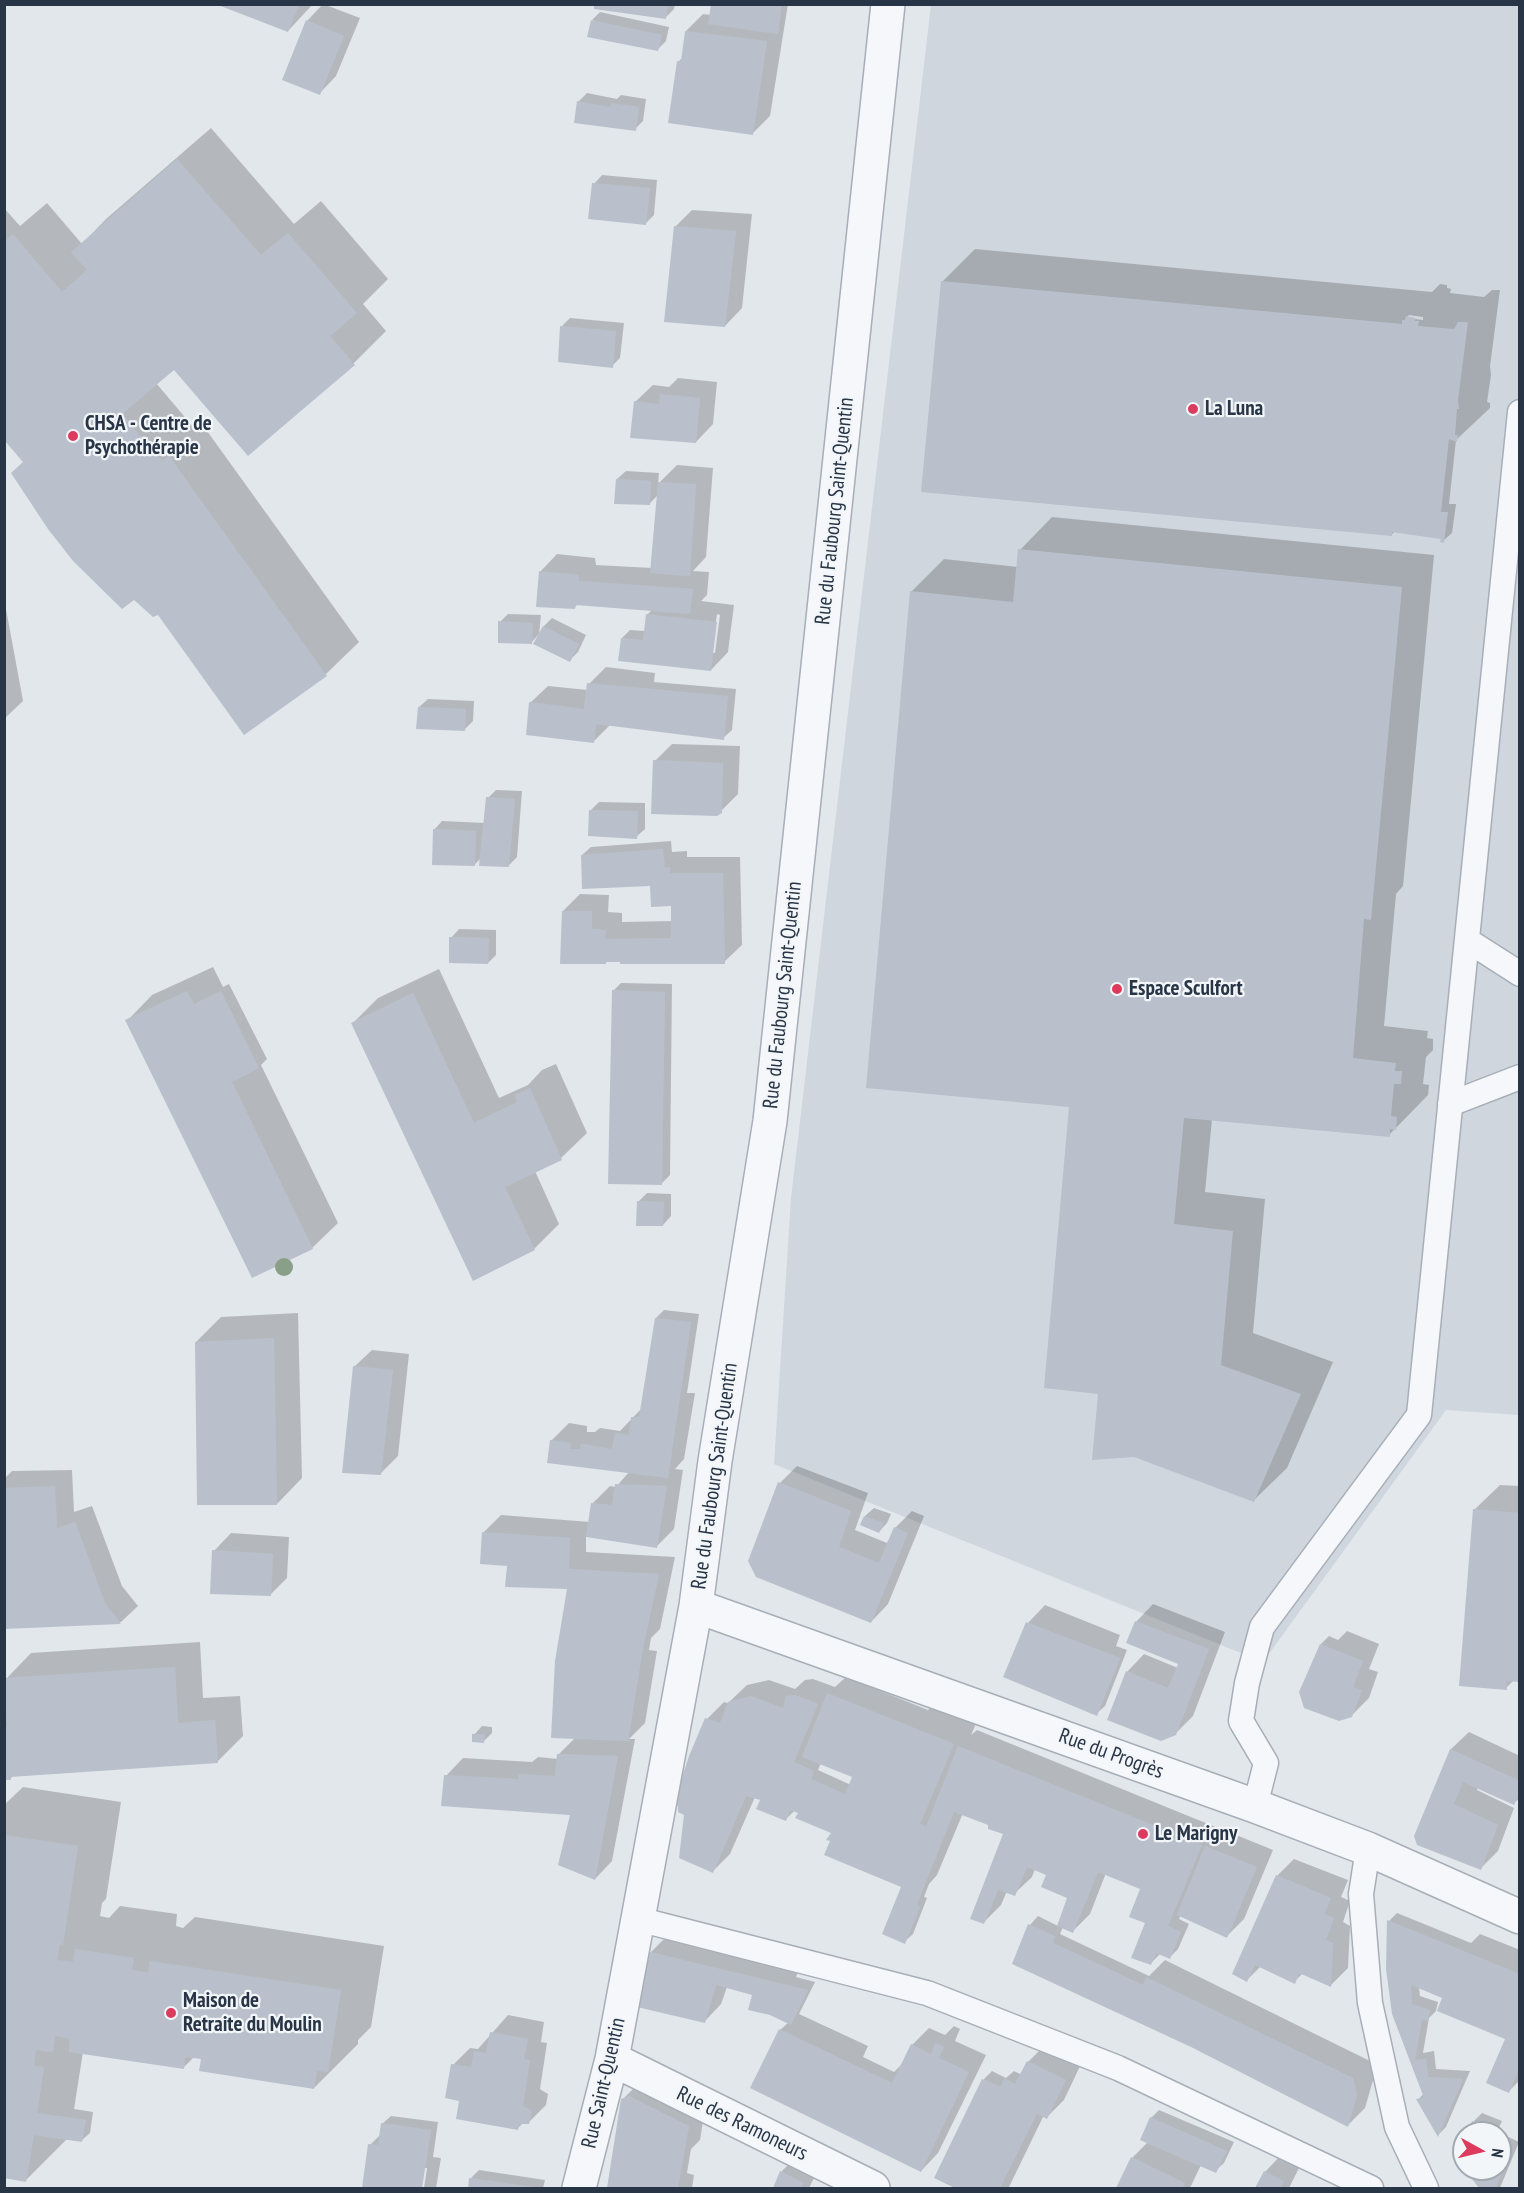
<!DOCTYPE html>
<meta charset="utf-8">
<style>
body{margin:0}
#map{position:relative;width:1524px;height:2193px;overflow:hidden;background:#e2e7ec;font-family:"PT Sans Narrow",sans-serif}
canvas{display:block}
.frame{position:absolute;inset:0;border:6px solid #283546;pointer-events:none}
.north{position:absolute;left:1452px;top:2121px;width:60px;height:60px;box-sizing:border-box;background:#f3f6f9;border:2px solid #a2a9b1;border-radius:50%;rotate:98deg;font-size:16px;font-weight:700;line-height:24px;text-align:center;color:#283546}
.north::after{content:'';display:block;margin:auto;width:21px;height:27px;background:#dd3b5e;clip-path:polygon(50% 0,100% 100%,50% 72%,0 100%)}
</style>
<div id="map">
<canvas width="1524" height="2193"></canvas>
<div class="frame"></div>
<div class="north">N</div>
</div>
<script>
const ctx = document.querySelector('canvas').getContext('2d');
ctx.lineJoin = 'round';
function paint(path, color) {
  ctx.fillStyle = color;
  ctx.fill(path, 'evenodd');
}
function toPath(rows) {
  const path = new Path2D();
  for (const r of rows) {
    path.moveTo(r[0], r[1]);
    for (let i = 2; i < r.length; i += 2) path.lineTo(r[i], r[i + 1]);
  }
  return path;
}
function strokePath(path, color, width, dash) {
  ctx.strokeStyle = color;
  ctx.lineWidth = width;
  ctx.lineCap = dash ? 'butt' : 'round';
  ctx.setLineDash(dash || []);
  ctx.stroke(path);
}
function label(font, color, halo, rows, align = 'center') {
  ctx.font = font + ' "PT Sans Narrow",sans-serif';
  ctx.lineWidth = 4.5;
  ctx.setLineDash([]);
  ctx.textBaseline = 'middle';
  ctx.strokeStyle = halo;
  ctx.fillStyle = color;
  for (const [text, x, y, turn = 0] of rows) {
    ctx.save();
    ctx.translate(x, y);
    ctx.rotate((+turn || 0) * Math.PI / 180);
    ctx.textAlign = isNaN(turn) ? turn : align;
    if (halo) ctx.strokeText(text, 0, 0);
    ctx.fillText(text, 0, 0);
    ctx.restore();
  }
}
paint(toPath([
 [931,5,1519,5,1519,1415,1446,1410,1263,1662,774,1464,791,1198]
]), '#d0d6de');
paint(toPath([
 [222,4,313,4,288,31],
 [323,4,360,18,336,76,319,94,307,21],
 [596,4,675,4,674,9,666,17],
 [713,4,788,4,770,116,753,133,678,62,683,57,686,31,703,14,711,15],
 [600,12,669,27,666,41,657,50,592,20],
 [587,93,617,99,621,95,646,99,643,121,635,129,578,102],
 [211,128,294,224,321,201,388,279,363,304,386,331,354,363,248,454,174,368,156,383,195,429,202,424,359,642,326,674,279,707,158,613,4,438,4,208,20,226,47,203,82,244,106,219],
 [602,175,657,180,654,215,646,223,594,184],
 [692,210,752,214,742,308,725,326,675,227],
 [975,249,1432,292,1440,284,1447,285,1447,288,1451,289,1450,293,1484,297,1492,290,1500,290,1490,366,1491,375,1487,402,1490,403,1490,408,1456,440,1449,504,1456,504,1452,533,1443,541,1442,538,1395,531,1391,535,942,282],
 [1409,315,1423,317,1423,320,1406,318],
 [570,318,624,323,620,358,612,366,562,326],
 [678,378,717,382,713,424,696,442,635,402,653,385,669,387],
 [677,465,713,468,706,557,693,571,709,572,707,595,701,601,734,605,728,652,711,670,622,638,630,630,645,631,648,614,652,610,579,603,575,607,540,572,557,554,595,558,596,565,652,568,659,494,649,504,617,479,626,471,659,473,658,484],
 [717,614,720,615,715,653,712,653],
 [1052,517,1434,555,1403,886,1396,894,1384,1026,1428,1031,1427,1038,1433,1039,1433,1050,1426,1057,1423,1084,1429,1085,1428,1095,1389,1135,1212,1119,1205,1192,1265,1199,1253,1333,1333,1362,1287,1468,1254,1500,1100,1392,1070,1106,911,592,944,559,1018,567,1020,550],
 [4,598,23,701,4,719],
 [508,614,541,615,539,635,544,626,552,618,586,635,578,652,569,661,538,635,531,643,500,622],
 [606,667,655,673,654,682,736,689,732,730,723,738,611,724,593,742,530,703,548,686,588,690,589,684],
 [428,699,474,701,473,721,465,729,419,707],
 [672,744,740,746,738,794,721,811,655,761],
 [496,790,522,791,517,857,508,866,481,858,474,865,434,830,442,821,485,823,488,798],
 [599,802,645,803,645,829,636,837,591,810],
 [671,841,672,852,687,851,687,857,740,857,742,945,724,962,621,963,563,911,580,894,609,895,608,912,622,913,622,922,673,921,673,905,652,884,582,855,591,847],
 [459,929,496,930,496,955,488,963,451,938],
 [213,967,223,987,229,984,267,1059,261,1065,338,1223,312,1248,127,1021,152,995],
 [439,969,499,1098,528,1085,542,1070,556,1064,587,1133,561,1158,535,1171,559,1224,534,1249,353,1023,378,998],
 [621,983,672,984,670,1175,661,1184,613,991],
 [647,1193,671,1194,671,1216,663,1225,638,1202],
 [664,1310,699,1314,687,1393,695,1393,684,1459,675,1469,683,1470,674,1529,657,1546,586,1536,586,1552,675,1557,660,1629,651,1638,649,1650,657,1651,645,1723,629,1739,635,1739,612,1861,595,1879,571,1813,446,1776,463,1758,532,1762,538,1757,558,1759,558,1755,575,1738,569,1588,508,1565,484,1532,501,1515,590,1522,593,1503,610,1486,616,1487,629,1472,548,1462,551,1441,569,1423,587,1426,587,1432,595,1432,600,1428,620,1431,642,1408,656,1318],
 [298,1313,302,1478,277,1504,196,1342,221,1317],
 [372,1350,409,1354,398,1456,381,1473,354,1367],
 [797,1466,868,1493,855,1530,887,1543,895,1528,912,1511,924,1516,888,1604,871,1622,780,1483],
 [72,1470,74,1512,92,1506,122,1586,138,1606,121,1622,4,1628,4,1479,12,1471],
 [1500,1485,1520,1486,1520,1681,1514,1680,1506,1688,1474,1510],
 [874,1508,891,1514,887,1523,879,1532,862,1524,865,1516],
 [231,1533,289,1537,287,1578,270,1595,214,1551],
 [1153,1604,1225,1632,1193,1716,1175,1734,1127,1672,1144,1654,1178,1668,1180,1664,1136,1622],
 [1045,1605,1120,1635,1116,1646,1127,1650,1105,1706,1096,1714,1028,1623],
 [1347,1631,1379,1644,1369,1669,1378,1672,1369,1698,1351,1716,1321,1644,1329,1636,1338,1640],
 [200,1642,203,1698,240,1696,243,1736,217,1762,14,1775,10,1779,4,1779,4,1703,7,1703,6,1679,31,1653],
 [846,1677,928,1710,936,1702,978,1719,971,1735,977,1730,1218,1828,1212,1842,1224,1830,1273,1850,1244,1919,1227,1936,1181,1915,1179,1919,1189,1924,1178,1949,1169,1958,1160,1954,1151,1963,1142,1888,1106,1873,1090,1914,1073,1931,1063,1927,1060,1934,1149,1976,1165,1960,1370,2061,1374,2077,1365,2108,1348,2125,1192,2046,1014,1963,1030,1925,1038,1916,1058,1926,1069,1897,1048,1874,1035,1869,1032,1877,1014,1894,1007,1891,1001,1905,984,1922,1005,1833,990,1824,963,1813,937,1875,929,1884,924,1897,927,1898,913,1934,904,1942,903,1886,831,1841,833,1832,800,1812,795,1810,786,1819,762,1799,755,1797,730,1854,713,1871,707,1719,724,1702,728,1703,747,1685,769,1680,795,1689,805,1680,813,1679,835,1687],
 [821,1763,854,1777,851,1785,818,1770],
 [482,1726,492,1727,492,1733,484,1741,474,1735],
 [1469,1732,1520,1756,1520,1798,1514,1803,1478,1787,1477,1790,1514,1808,1498,1851,1480,1869,1416,1836,1451,1749],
 [23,1787,121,1802,106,1899,102,1903,100,1916,109,1918,120,1906,177,1914,176,1926,183,1928,195,1917,384,1946,371,2027,358,2040,358,2044,314,2088,203,2058,194,2057,183,2068,83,2052,74,2109,93,2112,90,2133,81,2141,67,2139,26,2180,4,2177,4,1805],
 [1294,1859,1348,1880,1341,1897,1350,1901,1343,1922,1350,1926,1348,1968,1331,1985,1303,1973,1294,1982,1261,1966,1247,1980,1277,1876],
 [1397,1913,1471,1943,1480,1934,1520,1950,1520,2080,1509,2091,1507,2038,1446,1992,1419,1987,1420,1996,1438,2002,1436,2011,1429,2018,1423,2053,1434,2051,1436,2069,1470,2071,1446,2127,1439,2134,1418,2100,1424,2093,1394,2014,1389,1921],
 [668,1935,800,1967,796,1977,815,1982,799,2014,868,2046,863,2057,894,2072,904,2062,912,2045,929,2028,945,2035,954,2026,960,2029,955,2041,986,2055,938,2153,921,2171,780,2030,789,2022,754,1994,727,1987,721,2004,704,2022,651,1952],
 [508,2015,544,2022,541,2042,547,2043,540,2089,548,2094,546,2105,529,2122,524,2122,518,2128,460,2100,453,2065,470,2048,478,2049],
 [1045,2045,1082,2062,1064,2100,1047,2117,1044,2115,1009,2187,959,2188,936,2178,983,2080,992,2071,1006,2078,1014,2071,1022,2075,1028,2062],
 [640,2082,705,2109,700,2140,691,2149,687,2173,694,2175,692,2188,608,2188,622,2100],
 [1159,2110,1234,2142,1224,2163,1215,2171,1201,2165,1190,2188,1118,2188,1132,2158,1148,2142,1151,2118],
 [1482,2113,1502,2121,1497,2132,1499,2133,1469,2133,1474,2121],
 [391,2116,438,2122,433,2157,441,2158,436,2188,424,2188,427,2168,424,2168,421,2188,363,2188,370,2145,381,2134,382,2124],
 [1500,2133,1519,2142,1500,2188,1481,2188,1466,2169,1500,2169],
 [1282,2154,1301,2164,1289,2188,1257,2188,1265,2172],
 [798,2155,820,2166,809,2188,774,2188,781,2172],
 [479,2170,545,2180,543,2188,469,2188,471,2178]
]), '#0003');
paint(toPath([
 [594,4,668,4,666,19,594,9],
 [711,4,782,4,778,34,708,24],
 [218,5,299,5,288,32],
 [306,20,344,36,320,95,282,80],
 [591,20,662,35,658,51,587,37],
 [685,31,767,41,753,135,668,123,677,61,681,61],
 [577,101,609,107,611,103,639,107,636,131,574,123],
 [177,159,261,255,288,233,357,313,330,336,355,365,248,456,174,370,122,414,162,461,169,456,327,676,244,735,158,615,153,617,134,600,122,609,73,561,48,529,11,473,23,462,4,440,4,242,13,234,62,292,87,270,71,252],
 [592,183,650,188,646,225,588,219],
 [674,226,736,231,725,327,664,322],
 [941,281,1402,324,1402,320,1405,320,1406,316,1415,318,1415,321,1419,321,1418,326,1454,329,1458,322,1468,322,1458,400,1459,409,1457,409,1455,435,1458,435,1457,442,1449,439,1441,512,1448,512,1444,543,1440,542,1441,539,1392,532,1392,536,921,492],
 [560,326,616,331,613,368,558,362],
 [660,394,700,398,696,443,630,438,634,401,659,404],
 [616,479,651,481,650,505,614,504],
 [658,482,696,484,690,576,650,573],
 [1018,549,1402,587,1371,920,1364,919,1353,1058,1396,1063,1395,1071,1402,1071,1401,1084,1394,1084,1391,1116,1397,1117,1396,1130,1390,1129,1390,1137,1184,1118,1174,1224,1233,1231,1221,1365,1301,1394,1254,1502,1134,1457,1092,1460,1098,1394,1044,1388,1069,1107,866,1088,910,591,1013,602],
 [539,571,579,575,579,581,693,589,690,614,576,605,575,609,536,607],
 [646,614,717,622,711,671,618,661,621,638,643,640],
 [498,621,533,623,532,644,498,643],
 [543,626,579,644,570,662,533,644],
 [587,683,728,696,724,740,596,724,594,743,526,735,529,702,584,709],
 [418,707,466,709,465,731,416,729],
 [653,760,723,763,722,813,717,816,651,814],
 [486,797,515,799,509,867,479,866],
 [589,810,638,811,637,839,588,836],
 [433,829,476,831,475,866,432,865],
 [663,849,665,868,670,867,670,873,723,873,725,964,620,964,620,962,606,962,606,964,560,964,562,911,592,911,592,929,606,930,605,939,671,938,671,906,651,907,650,886,582,889,581,855],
 [449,937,489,938,488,964,449,963],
 [612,990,665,992,662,1185,608,1184],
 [187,991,194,1004,221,991,259,1068,232,1082,313,1249,252,1278,125,1020],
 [413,993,474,1123,517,1102,515,1095,530,1088,562,1160,505,1187,535,1250,473,1281,351,1023],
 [637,1201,664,1202,663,1226,636,1226],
 [655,1318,691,1322,668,1478,547,1463,550,1440,571,1443,570,1449,580,1449,581,1444,612,1449,615,1433,629,1435,631,1417,639,1417],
 [274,1338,277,1505,197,1505,195,1342],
 [353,1366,393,1370,381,1475,342,1473],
 [778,1482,851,1511,839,1547,879,1563,894,1527,908,1533,871,1623,756,1577,748,1561],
 [615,1484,667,1486,657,1548,586,1537,591,1503,612,1505],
 [55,1486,57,1528,75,1522,105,1603,121,1624,4,1629,4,1488],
 [1473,1509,1520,1513,1520,1682,1506,1681,1507,1690,1459,1686],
 [864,1516,884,1523,879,1533,860,1525],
 [482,1532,570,1538,569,1569,659,1574,643,1648,628,1741,551,1738,555,1661,567,1589,505,1587,507,1566,480,1564],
 [212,1550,273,1554,271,1596,210,1594],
 [1135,1621,1209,1649,1176,1735,1161,1741,1107,1720,1126,1671,1168,1688,1178,1664,1126,1643],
 [1026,1622,1120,1658,1097,1716,1003,1677],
 [1320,1644,1363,1661,1353,1687,1362,1690,1352,1717,1339,1721,1304,1708,1299,1692],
 [175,1667,178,1723,215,1720,218,1763,10,1777,11,1780,4,1780,4,1726,7,1726,4,1678],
 [827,1693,954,1744,920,1824,926,1827,958,1746,1202,1845,1168,1926,1181,1932,1170,1959,1156,1953,1151,1965,1131,1958,1145,1923,1129,1917,1140,1889,1098,1872,1073,1933,1057,1926,1067,1898,1041,1887,1046,1875,1027,1867,1015,1896,998,1890,984,1924,970,1919,1003,1834,988,1829,988,1825,954,1812,921,1894,917,1905,920,1907,905,1944,882,1934,901,1887,824,1855,830,1841,826,1840,831,1833,795,1818,798,1813,790,1810,786,1821,756,1809,760,1800,746,1796,713,1873,679,1858,684,1815,678,1812,678,1806,673,1804,689,1756,705,1718,720,1723,728,1702,751,1696,783,1708,786,1696,795,1695,818,1704,794,1762,814,1771,811,1779,845,1794,852,1777,802,1757],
 [472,1734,485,1734,484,1743,472,1742],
 [1450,1749,1520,1781,1520,1793,1514,1805,1463,1782,1454,1804,1498,1825,1481,1870,1417,1845,1414,1836],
 [557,1754,618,1756,595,1880,558,1865,570,1815,441,1806,444,1775,518,1779,519,1774,555,1776],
 [4,1835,78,1846,63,1945,60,1944,57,1960,73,1962,75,1949,134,1958,132,1970,139,1971,148,1973,150,1961,341,1990,328,2072,317,2071,314,2089,199,2071,201,2059,185,2057,184,2069,69,2052,70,2039,55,2036,53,2052,36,2050,34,2066,44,2067,37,2113,86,2120,82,2142,34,2135,26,2182,4,2178],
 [1205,1846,1257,1867,1227,1938,1177,1915],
 [1276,1875,1331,1898,1324,1914,1334,1918,1326,1940,1333,1943,1331,1987,1299,1973,1295,1984,1255,1965,1247,1982,1232,1974],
 [1387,1920,1520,1974,1520,2067,1509,2093,1486,2083,1505,2039,1437,2011,1442,1998,1411,1985,1412,2004,1430,2010,1428,2021,1422,2019,1415,2060,1426,2059,1428,2077,1463,2079,1438,2137,1416,2099,1424,2098,1392,2014,1386,1969],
 [1028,1924,1055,1936,1053,1943,1066,1949,1143,1985,1146,1977,1353,2078,1357,2095,1348,2127,1191,2047,1012,1964],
 [650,1952,808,1990,791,2025,770,2015,748,2010,752,1995,716,1985,705,2023,637,2007],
 [779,2029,892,2083,911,2044,931,2054,935,2043,944,2047,939,2058,969,2072,921,2172,750,2088],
 [490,2032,528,2039,524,2059,530,2060,523,2106,532,2111,529,2124,519,2124,518,2130,456,2119,459,2101,445,2098,451,2064,471,2067,474,2051,486,2053],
 [1027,2061,1066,2080,1047,2119,1037,2114,1000,2188,955,2188,934,2178,982,2079,1001,2087,1004,2078,1015,2084],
 [629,2096,689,2126,678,2188,607,2188,621,2099],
 [1150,2117,1227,2151,1216,2173,1140,2140],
 [1472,2121,1494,2130,1493,2133,1468,2133],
 [381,2123,431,2130,422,2188,362,2188,368,2144,378,2145],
 [1464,2142,1464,2169,1500,2169,1500,2145,1511,2150,1496,2188,1479,2188,1457,2160],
 [1131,2157,1185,2183,1182,2188,1116,2188],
 [780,2171,804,2183,801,2188,773,2188],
 [1264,2171,1284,2181,1281,2188,1255,2188],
 [469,2178,534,2187,534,2188,468,2188]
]), '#b9c0cb');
const lane = toPath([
 [1467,940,1520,974],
 [1450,1104,1520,1077],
 [1255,1806,1266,1763,1241,1721,1247,1683,1262,1627,1419,1415,1520,412],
 [1368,1849,1361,1894,1370,2003,1397,2127,1426,2188],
 [638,1919,927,1993,1118,2068,1371,2188]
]);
const street = toPath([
 [696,1606,1255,1806,1368,1849,1520,1917],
 [612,2059,873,2188],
 [579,2188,612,2059,696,1606,715,1461,770,1121,888,4]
]);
strokePath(lane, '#a6aeb7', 27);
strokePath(street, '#a6aeb7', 36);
strokePath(lane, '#f6f7fa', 24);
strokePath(street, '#f6f7fa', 33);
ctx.fillStyle = '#899f87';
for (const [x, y] of [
 [284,1267]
]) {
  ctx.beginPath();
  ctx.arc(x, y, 9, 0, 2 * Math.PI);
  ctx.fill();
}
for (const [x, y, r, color] of [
 [1193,409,6,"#dd3b5e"],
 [73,436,6,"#dd3b5e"],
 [1117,989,6,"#dd3b5e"],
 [1143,1834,6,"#dd3b5e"],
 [171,2013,6,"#dd3b5e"]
]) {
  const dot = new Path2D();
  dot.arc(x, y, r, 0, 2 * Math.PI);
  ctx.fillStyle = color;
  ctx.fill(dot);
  strokePath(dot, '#f3f6f9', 2);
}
label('bold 21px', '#283546', '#f3f6f9', [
 ["La Luna",1205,409],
 ["CHSA - Centre de",85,424],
 ["Psychothérapie",85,448],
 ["Espace Sculfort",1129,989],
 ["Le Marigny",1155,1834],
 ["Maison de",183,2001],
 ["Retraite du Moulin",183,2025]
], 'left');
label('21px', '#283546', '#f3f6f9', [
 ["Rue du Faubourg Saint-Quentin",835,511,-84],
 ["Rue du Faubourg Saint-Quentin",783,995,-84],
 ["Rue du Faubourg Saint-Quentin",715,1476,-82],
 ["Rue du Progrès",1111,1754,20],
 ["Rue Saint-Quentin",604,2083,-77],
 ["Rue des Ramoneurs",742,2124,26]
]);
</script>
